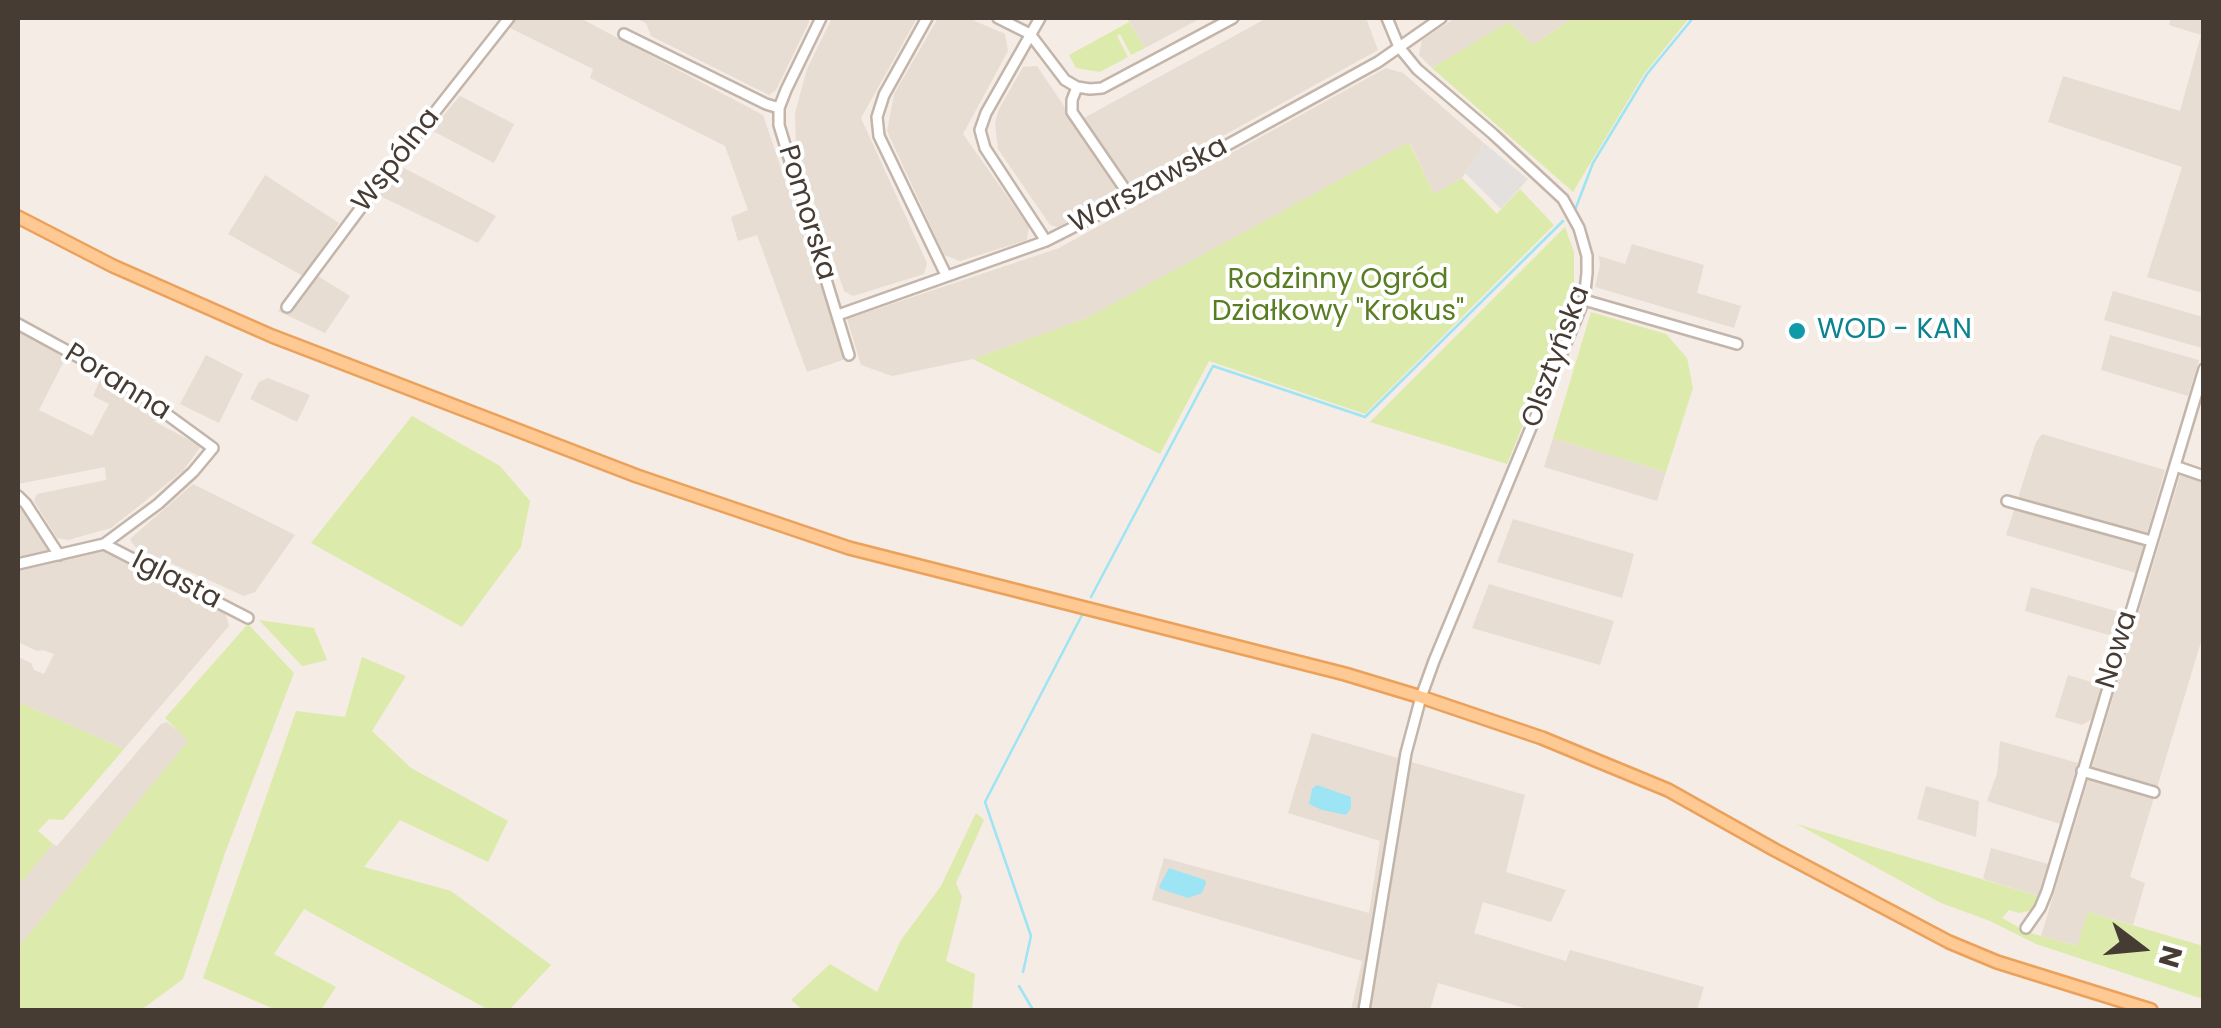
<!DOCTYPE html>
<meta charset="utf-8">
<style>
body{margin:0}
#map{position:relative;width:2221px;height:1028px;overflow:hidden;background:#f4ece5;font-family:Poppins,sans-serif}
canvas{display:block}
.frame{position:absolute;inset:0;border:20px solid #473c34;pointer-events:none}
.north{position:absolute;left:2091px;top:898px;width:100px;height:100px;-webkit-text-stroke:8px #fff;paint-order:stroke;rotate:106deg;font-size:28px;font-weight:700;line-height:40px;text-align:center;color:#473c34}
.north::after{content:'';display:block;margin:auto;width:35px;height:45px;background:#473c34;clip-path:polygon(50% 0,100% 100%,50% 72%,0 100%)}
</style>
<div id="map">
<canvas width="2221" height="1028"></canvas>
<div class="frame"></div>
<div class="north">N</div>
</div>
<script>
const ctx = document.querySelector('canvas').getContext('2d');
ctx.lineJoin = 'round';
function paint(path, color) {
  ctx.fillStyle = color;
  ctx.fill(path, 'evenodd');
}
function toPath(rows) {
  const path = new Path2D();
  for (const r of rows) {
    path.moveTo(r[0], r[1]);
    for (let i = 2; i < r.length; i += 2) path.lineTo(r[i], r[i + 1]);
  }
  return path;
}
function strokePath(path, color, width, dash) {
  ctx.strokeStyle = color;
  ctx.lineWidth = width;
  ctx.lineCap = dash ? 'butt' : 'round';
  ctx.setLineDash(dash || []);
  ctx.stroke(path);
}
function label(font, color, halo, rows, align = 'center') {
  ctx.font = font + ' Poppins,sans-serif';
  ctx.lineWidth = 8;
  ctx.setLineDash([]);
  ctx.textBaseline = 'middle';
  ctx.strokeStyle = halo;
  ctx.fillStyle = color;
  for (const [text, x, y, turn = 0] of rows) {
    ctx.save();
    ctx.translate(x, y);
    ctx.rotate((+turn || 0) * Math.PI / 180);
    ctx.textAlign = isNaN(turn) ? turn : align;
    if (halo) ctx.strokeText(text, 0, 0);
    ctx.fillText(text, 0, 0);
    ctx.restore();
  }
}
paint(toPath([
 [515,18,580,18,763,115,846,359,807,372,757,235,738,241,731,217,748,210,725,146,590,78,593,69,508,27],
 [635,18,808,18,809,22,776,90,769,95,651,36,646,23],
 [832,18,917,18,861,118,927,263,924,274,853,296,844,291,796,148,795,113,807,69],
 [938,18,968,18,1005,34,1008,51,963,134,1029,227,1027,240,960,261,944,255,887,131,894,94],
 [1127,18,1201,18,1145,48],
 [1267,18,1366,18,1378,50,1129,188,1082,119],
 [1455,18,1573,18,1533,45,1509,22,1432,68,1419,55,1422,40],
 [2171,18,2203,18,2203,293,2147,277,2182,167,2048,122,2063,76,2180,111,2201,35,2169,25],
 [1037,66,1121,191,1058,227,1050,225,998,149,995,123,999,109,1023,67],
 [1386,68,1403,73,1484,143,1462,178,1434,194,1410,143,1087,318,973,359,892,376,861,365,847,319,1059,248],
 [460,96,514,124,494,163,431,130],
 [400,166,496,216,478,243,378,195],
 [265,175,339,223,308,270,350,296,325,333,278,311,303,276,228,234],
 [1632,244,1704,265,1697,293,1741,306,1734,328,1595,287,1600,265,1599,256,1625,264],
 [2113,291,2203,317,2202,348,2104,320],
 [18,329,67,355,39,410,92,436,109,404,93,396,102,376,160,411,155,422,201,446,183,471,111,528,68,540,57,538,34,501,37,494,106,480,105,467,18,484],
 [2110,335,2199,360,2188,396,2101,370],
 [206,355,243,374,219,423,180,404],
 [268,378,310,395,297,422,250,399,259,382],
 [2042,434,2165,470,2136,573,2006,535,2036,442],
 [1553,438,1666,472,1657,501,1544,467],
 [2186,475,2203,481,2203,635,2130,877,2145,883,2133,925,2088,912,2078,946,2041,936,2180,476],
 [193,484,295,535,255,592,244,596,135,547,130,539],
 [18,505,25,512,49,552,18,558],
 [1513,519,1634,554,1622,598,1497,562],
 [102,550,225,611,229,626,124,749,18,702,18,657,31,663,34,670,44,674,54,654,43,650,37,651,18,642,18,571],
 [1489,584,1614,621,1600,665,1472,628],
 [2031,587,2123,613,2116,637,2025,611],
 [2068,675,2102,685,2092,719,2082,725,2055,717],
 [167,722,189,740,18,948,18,886,53,844,57,846,161,724],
 [1312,733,1525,795,1506,872,1566,890,1551,922,1483,902,1474,933,1566,961,1570,950,1704,987,1697,1010,1640,1009,1639,1010,1531,1010,1438,983,1430,1010,1351,1010,1362,961,1152,900,1164,858,1369,913,1380,841,1288,813],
 [2000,741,2078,763,2060,824,1987,801,1997,774],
 [1926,786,1979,801,1976,837,1917,819],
 [1991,848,2048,864,2038,896,1983,879]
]), '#e8ddd3');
paint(toPath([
 [1573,18,1689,18,1644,74,1573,192,1432,68,1509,22,1533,45],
 [1129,22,1145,48,1131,55,1120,34,1117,36,1128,57,1100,72,1076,68,1069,55],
 [1409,142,1434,194,1462,178,1497,214,1520,189,1554,225,1365,414,1209,361,1160,454,973,359,1087,318],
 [1565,227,1574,252,1574,300,1507,464,1370,422],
 [1591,312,1666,334,1687,358,1693,388,1666,472,1553,438],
 [412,416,500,466,530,501,521,547,462,627,311,543],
 [259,620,314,628,327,660,302,666],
 [248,624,294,673,225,853,183,979,141,1010,18,1010,18,948,188,741,165,718],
 [362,657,406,676,372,731,411,768,508,821,488,862,400,820,364,867,451,891,551,965,509,1010,489,1010,304,909,274,954,336,987,321,1010,276,1010,203,978,296,711,345,717],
 [18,702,124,749,63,820,49,819,38,831,53,844,18,886],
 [976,813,984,820,956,883,962,897,946,961,975,974,972,1010,803,1010,791,1000,830,964,877,992,901,940,941,886],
 [1797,824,2038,896,2032,910,2019,913,2009,910,2002,918,2027,932,2077,946,2088,912,2203,946,2203,999,2036,944,1990,921,1941,903]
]), '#dcebab');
paint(toPath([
 [1484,143,1528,179,1501,209,1465,173]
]), '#e4e0de');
paint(toPath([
 [1317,785,1351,797,1351,808,1346,815,1322,810,1309,804,1312,789],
 [1169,868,1205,880,1206,883,1202,893,1188,898,1161,889,1159,887]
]), '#9de4f5');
strokePath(toPath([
 [1575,210,1593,163,1647,74,1693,18],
 [1091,597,1213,366,1365,417,1563,221],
 [1023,972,1031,936,985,802,1082,615],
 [1019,986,1033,1010]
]), '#9de4f5', 2.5);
const minor = toPath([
 [821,18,786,90,779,108,779,125,849,355],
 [927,18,884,95,877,117,879,136,946,275],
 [998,18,1030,34,1065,80,1077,87,1090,89,1102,88,1233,18],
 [1040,18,986,113,980,130,985,148,1046,241],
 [624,34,766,104,779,108],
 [1077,87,1072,100,1072,112,1131,198],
 [1584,300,1737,344],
 [287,307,383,178,509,18],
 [838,315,1046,241,1131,198,1378,62,1441,18],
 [18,324,117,378,213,448,193,472,158,504,104,544,18,564],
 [2175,466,2204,476],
 [18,496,26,504,59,555],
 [2007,501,2151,541],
 [104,544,248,618],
 [2082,771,2154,792],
 [2026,928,2040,908,2047,891,2204,369],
 [1364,1010,1406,753,1421,697,1434,661,1584,300,1587,273,1587,256,1579,228,1563,199,1493,134,1417,69,1399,47,1387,18]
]);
const major = toPath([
 [18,217,113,266,272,336,637,476,849,548,1345,674,1421,697,1542,738,1668,790,1775,850,1949,942,1997,962,2151,1010]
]);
strokePath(minor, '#c3b5aa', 14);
strokePath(major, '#eca15b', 16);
strokePath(minor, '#fff', 9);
strokePath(major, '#ffc993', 11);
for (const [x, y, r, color] of [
 [1797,331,10,"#0f9aa8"]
]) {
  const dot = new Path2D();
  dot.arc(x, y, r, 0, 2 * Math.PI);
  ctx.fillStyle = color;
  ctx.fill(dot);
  strokePath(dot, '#fff', 4);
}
label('28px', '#473c34', '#fff', [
 ["Wspólna",397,161,-52],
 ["Warszawska",1149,186,-28],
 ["Pomorska",806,213,73],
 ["Olsztyńska",1557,357,-70],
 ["Poranna",117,383,32],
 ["Iglasta",176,581,27],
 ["Nowa",2118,650,-73]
]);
label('28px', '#587d23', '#fff', [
 ["Rodzinny Ogród",1338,281],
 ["Działkowy \"Krokus\"",1338,313]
]);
label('28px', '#0d838f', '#fff', [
 ["WOD - KAN",1817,331]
], 'left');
</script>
